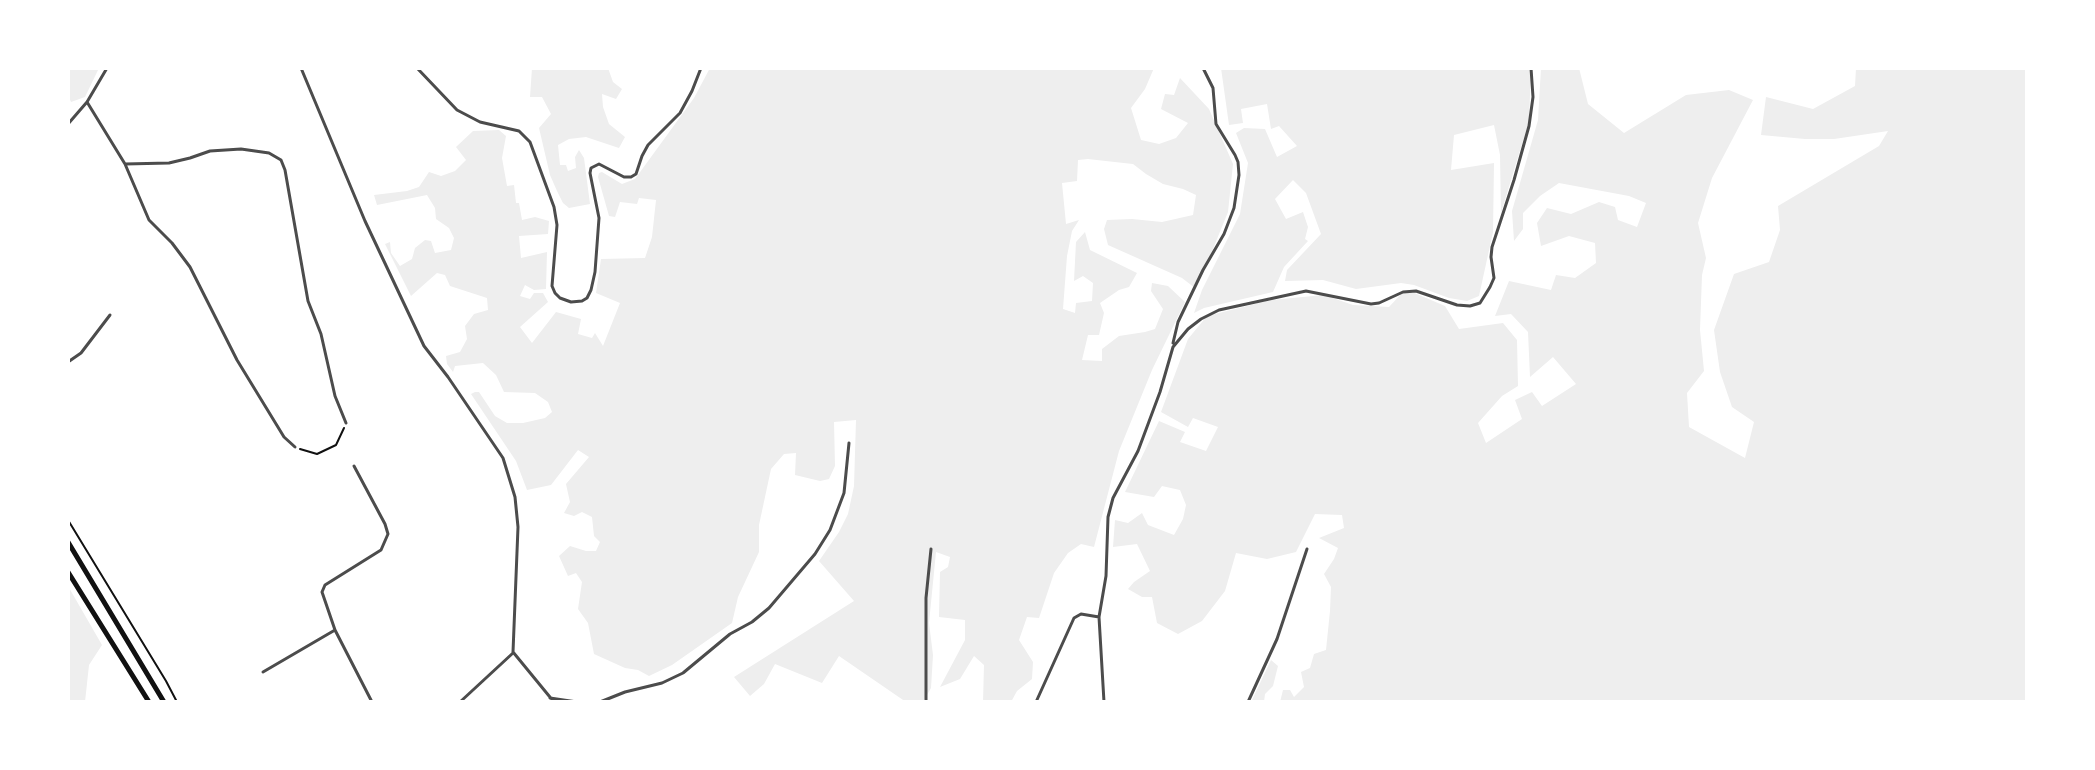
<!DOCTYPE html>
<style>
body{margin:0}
#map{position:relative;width:2095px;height:770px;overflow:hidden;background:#fff;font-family:"Sofia Sans Condensed",sans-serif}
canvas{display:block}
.frame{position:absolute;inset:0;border:70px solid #fff;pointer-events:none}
</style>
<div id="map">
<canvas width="2095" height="770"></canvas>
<div class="frame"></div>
</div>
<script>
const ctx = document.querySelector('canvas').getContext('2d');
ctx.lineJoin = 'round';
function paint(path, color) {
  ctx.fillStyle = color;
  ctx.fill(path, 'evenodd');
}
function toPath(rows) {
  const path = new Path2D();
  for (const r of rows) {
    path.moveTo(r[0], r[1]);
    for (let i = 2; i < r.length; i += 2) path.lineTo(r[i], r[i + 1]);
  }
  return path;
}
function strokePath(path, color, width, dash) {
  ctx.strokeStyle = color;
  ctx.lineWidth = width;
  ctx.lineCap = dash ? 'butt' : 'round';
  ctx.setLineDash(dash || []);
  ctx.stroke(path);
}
paint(toPath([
 [68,68,99,68,85,97,71,102,68,95],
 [532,68,608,68,613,82,622,89,616,99,602,94,603,107,609,124,625,137,619,148,586,137,569,139,558,145,560,165,566,165,568,171,576,168,575,157,579,150,584,158,590,204,569,208,563,203,557,191,550,175,539,128,551,114,542,97,530,97],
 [710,68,1154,68,1145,89,1131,108,1141,140,1159,144,1176,138,1188,123,1161,109,1165,94,1174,95,1180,78,1209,109,1233,164,1228,212,1204,271,1195,288,1182,278,1108,245,1104,229,1107,220,1132,219,1162,222,1193,215,1196,195,1183,189,1163,184,1146,174,1133,164,1088,159,1078,160,1077,181,1062,183,1066,224,1079,220,1072,231,1067,256,1063,309,1075,313,1076,303,1092,301,1093,283,1083,276,1074,281,1076,242,1085,232,1090,250,1137,273,1129,287,1119,290,1100,303,1104,313,1099,335,1088,335,1082,360,1102,361,1102,349,1119,336,1145,332,1155,329,1163,309,1151,291,1152,283,1168,286,1185,302,1152,370,1119,451,1094,547,1081,544,1068,553,1054,573,1039,618,1027,617,1019,640,1033,662,1032,679,1017,691,1011,702,983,702,984,665,974,656,960,679,940,687,965,640,965,620,939,617,940,572,948,567,950,557,936,552,929,623,933,655,931,688,923,702,906,702,839,656,822,683,775,664,764,684,750,696,734,677,854,601,819,561,839,532,848,514,854,486,856,420,834,422,835,466,829,479,820,481,795,475,796,453,784,454,771,469,759,525,759,552,738,597,732,623,672,665,649,676,638,670,625,668,594,654,588,623,578,609,582,582,576,573,568,576,559,556,570,546,586,551,596,551,600,542,594,536,592,517,582,512,574,516,564,513,570,502,566,484,589,457,578,450,551,485,527,490,516,461,471,394,475,392,479,392,495,416,507,423,523,423,545,418,552,412,548,402,535,393,504,392,496,375,483,363,455,366,453,372,447,364,446,356,460,352,467,339,465,326,474,314,488,310,487,298,450,286,445,275,437,273,411,296,385,244,390,242,391,253,400,266,412,259,415,248,425,240,431,241,435,253,451,250,454,238,449,228,436,219,435,208,427,195,377,205,374,195,407,191,419,187,429,172,441,176,455,171,466,160,456,147,473,131,499,130,506,136,502,158,507,186,514,185,516,203,519,203,522,220,535,217,549,221,548,234,519,236,521,258,547,252,546,289,534,290,525,285,520,296,530,299,534,293,543,293,548,302,520,327,532,343,556,312,581,319,578,334,592,338,595,333,603,346,620,303,596,293,601,259,645,258,652,237,656,200,639,198,637,204,620,202,615,217,609,216,598,177,599,173,602,172,622,184,635,179,694,98],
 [1221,68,1531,68,1529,121,1501,213,1500,155,1494,125,1454,135,1451,170,1494,163,1493,232,1479,296,1467,301,1449,298,1414,285,1401,283,1356,289,1323,280,1285,281,1287,270,1321,234,1306,193,1293,180,1275,199,1286,219,1303,212,1308,227,1305,239,1308,241,1284,267,1273,292,1204,308,1194,313,1202,290,1240,214,1248,163,1236,133,1244,128,1265,129,1277,157,1297,146,1279,126,1271,129,1267,104,1241,109,1243,123,1229,125],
 [1541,68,1579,68,1588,104,1624,133,1686,95,1729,90,1753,100,1712,178,1698,223,1706,258,1702,275,1700,330,1704,371,1687,393,1689,427,1745,458,1754,422,1732,407,1720,372,1714,330,1734,274,1769,262,1780,230,1778,206,1879,146,1888,131,1834,139,1805,139,1761,135,1766,97,1813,109,1855,86,1856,68,2027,68,2027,702,1280,702,1283,690,1290,690,1294,697,1304,687,1301,672,1310,668,1314,654,1326,650,1330,611,1331,587,1324,574,1334,559,1338,548,1319,538,1344,528,1342,515,1315,514,1296,552,1267,559,1236,553,1225,591,1202,621,1178,634,1157,623,1152,597,1142,597,1128,589,1134,582,1150,571,1137,544,1113,547,1115,520,1128,523,1142,513,1148,525,1174,535,1183,519,1186,505,1180,490,1162,486,1154,497,1125,492,1159,421,1185,432,1180,442,1206,451,1218,427,1193,418,1188,427,1161,412,1188,339,1207,316,1271,300,1324,295,1353,305,1389,307,1403,292,1412,292,1445,306,1459,329,1503,323,1517,340,1518,386,1502,396,1478,423,1486,443,1522,419,1515,400,1532,392,1542,406,1576,384,1553,357,1530,377,1528,332,1511,314,1495,316,1509,281,1551,290,1556,275,1575,278,1596,263,1595,243,1569,236,1541,246,1537,223,1547,208,1571,214,1599,202,1615,207,1618,220,1637,227,1646,203,1629,196,1559,183,1540,196,1523,213,1523,229,1514,241,1512,211,1538,120],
 [68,586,102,645,89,665,85,702,68,702],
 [1271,660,1278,666,1273,686,1265,694,1264,702,1251,702]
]), '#eee');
strokePath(toPath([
 [300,449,317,454,336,445,344,428],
 [68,520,166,681,177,702]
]), '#111', 2);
strokePath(toPath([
 [301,68,365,221,424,346,448,377,503,458,515,497,518,527,513,652,554,702],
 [417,68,457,110,480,122,519,131,530,142,554,207,557,225,552,286,555,293,560,298,571,302,582,301,587,298,591,290,595,272,599,218,590,173,591,168,599,164,624,177,631,177,636,174,642,156,648,145,680,113,692,91,701,68],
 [87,102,125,164],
 [68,124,87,102,107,68],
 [1173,343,1178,322,1203,270,1224,234,1234,208,1239,175,1238,162,1235,155,1216,124,1213,88,1203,68],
 [68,362,81,353,110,315],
 [295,447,284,437,237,360,190,267,172,243,149,220,125,164,169,163,190,158,210,151,241,149,269,153,281,160,285,170,308,301,321,334,335,396,346,423],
 [354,466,385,524,388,534,381,550,325,585,322,592,335,630,372,702],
 [263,672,335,630],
 [550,698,577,702],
 [460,702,513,653],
 [600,702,625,692,662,683,683,673,730,634,752,622,769,608,815,554,830,530,844,493,849,443],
 [926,702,926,598,931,549],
 [1036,702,1074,618,1081,614,1099,617],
 [1104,702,1099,617,1106,576,1108,517,1113,498,1138,451,1160,392,1173,347,1188,329,1201,319,1219,310,1306,291,1371,304,1379,303,1403,292,1416,291,1457,305,1470,306,1480,303,1490,287,1494,278,1491,257,1492,247,1514,180,1529,126,1533,97,1531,68],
 [1248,702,1277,639,1307,549]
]), '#4c4c4c', 3);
strokePath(toPath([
 [68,542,164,702],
 [68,572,149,702]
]), '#111', 5);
</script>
